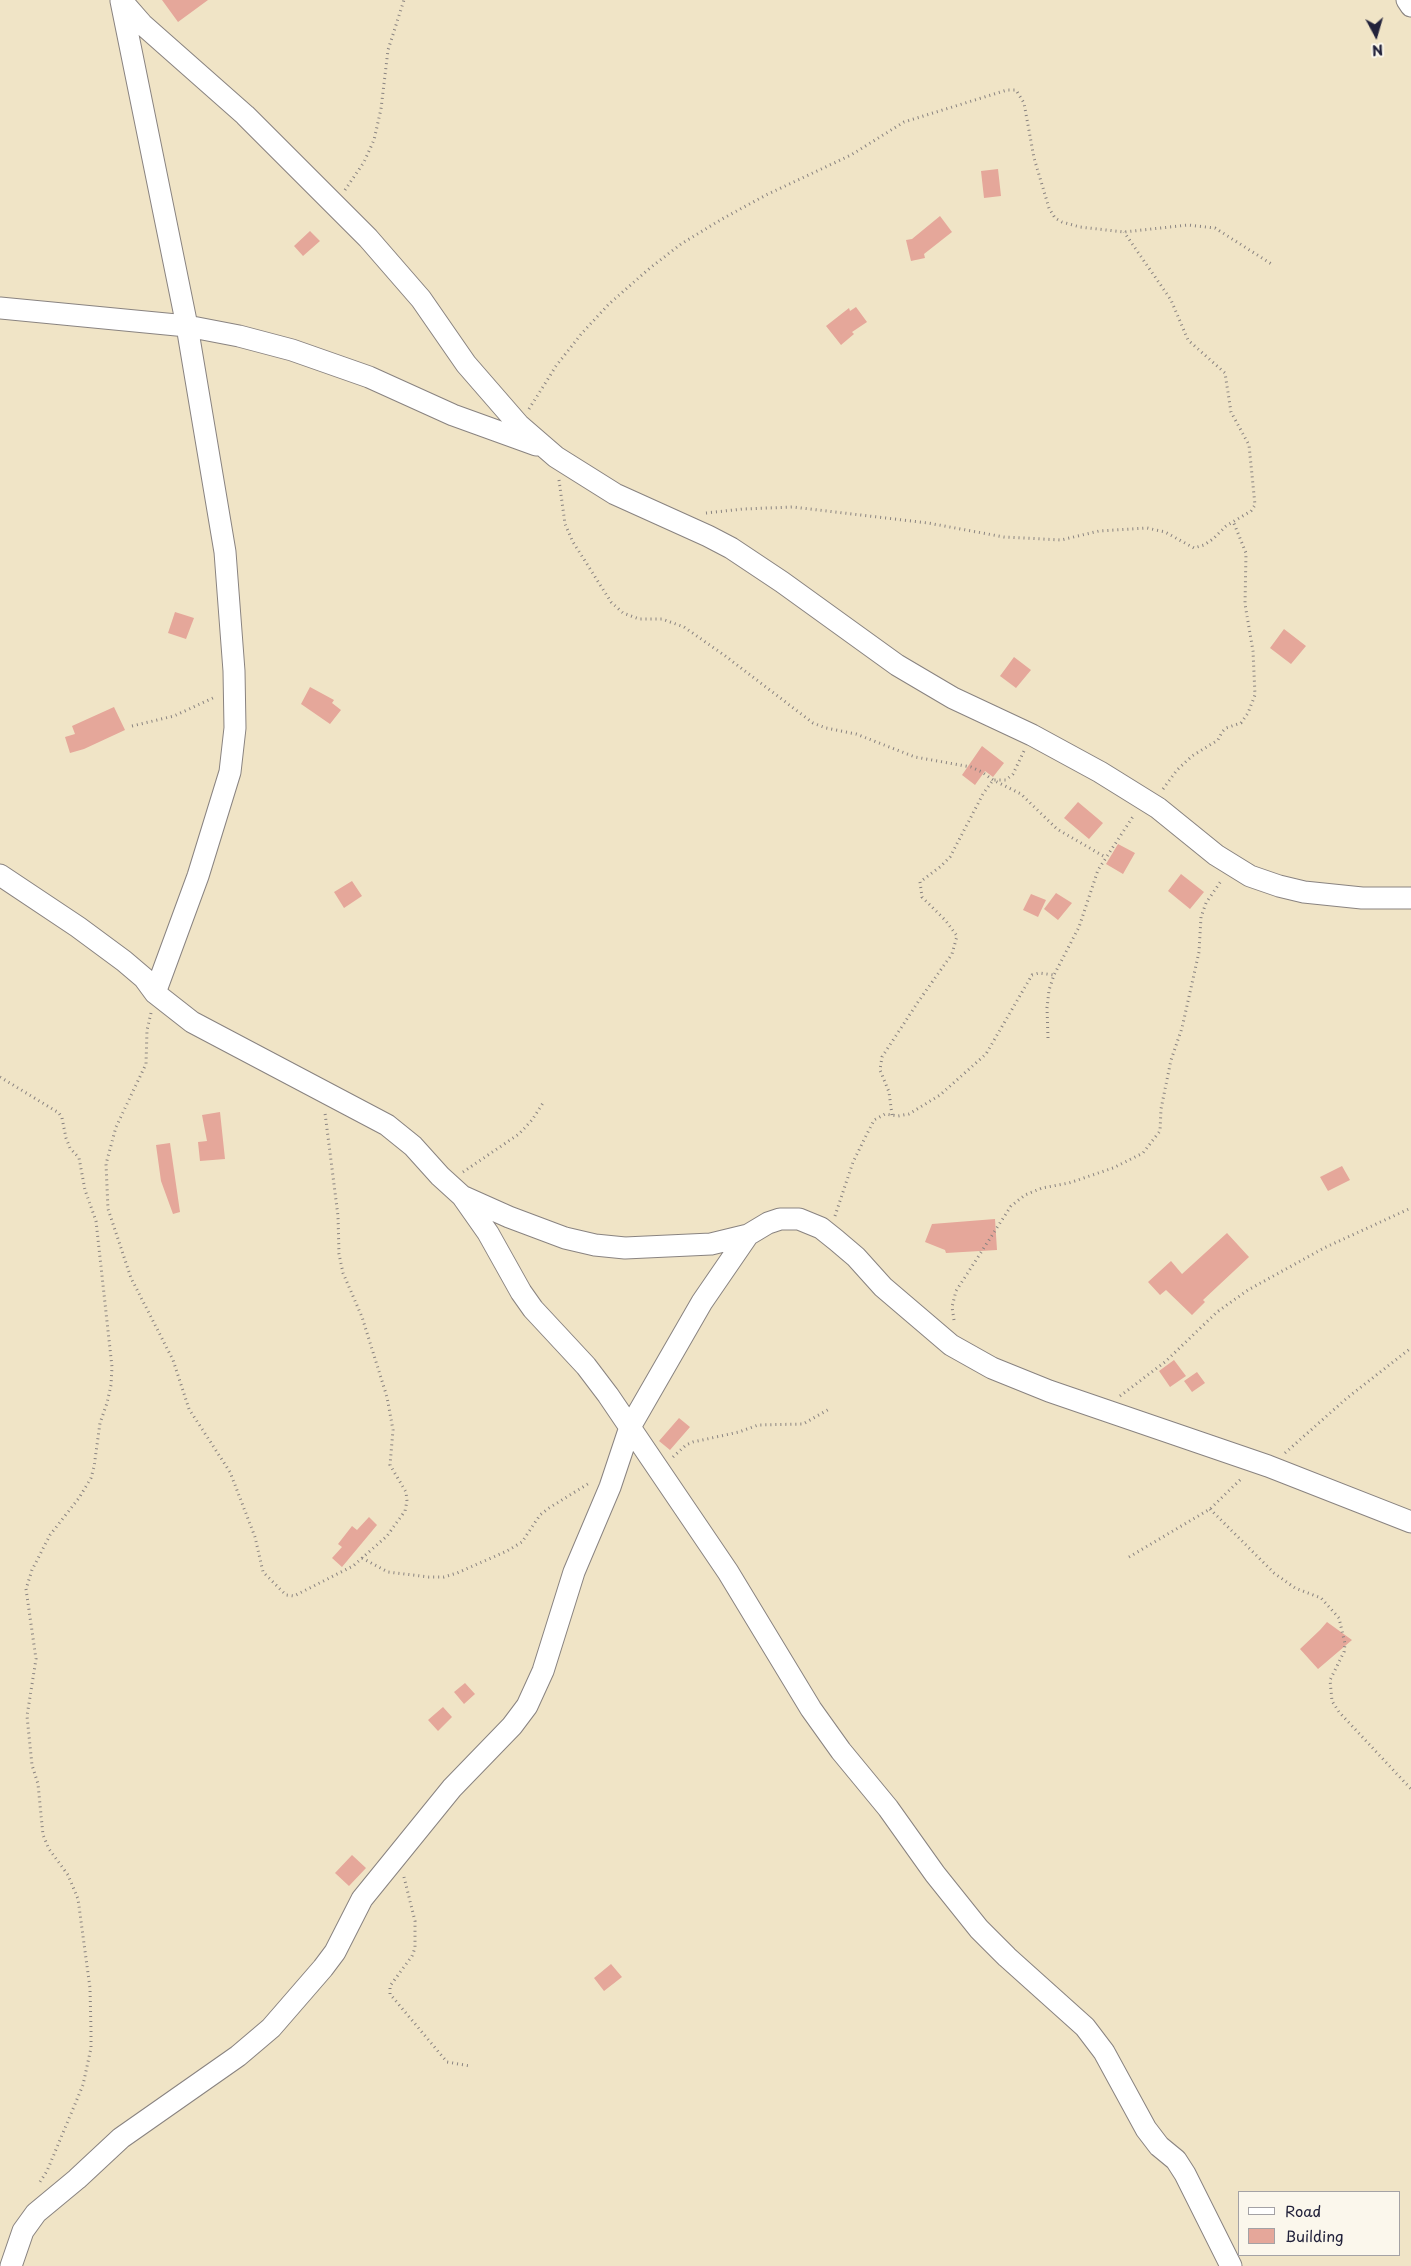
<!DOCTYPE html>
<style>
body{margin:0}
#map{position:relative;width:1411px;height:2266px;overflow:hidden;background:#f0e4c6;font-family:"Playpen Sans",sans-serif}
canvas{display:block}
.legend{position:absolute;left:1238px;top:2191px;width:162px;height:65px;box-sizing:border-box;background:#fbf7ec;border:1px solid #a4a2a5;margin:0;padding:6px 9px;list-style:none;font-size:15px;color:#22223b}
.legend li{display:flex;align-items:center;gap:10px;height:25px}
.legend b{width:25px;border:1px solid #a4a2a5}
.north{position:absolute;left:1351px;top:10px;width:50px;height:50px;-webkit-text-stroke:4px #fbf7ec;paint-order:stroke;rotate:174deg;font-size:14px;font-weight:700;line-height:20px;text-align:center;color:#22223b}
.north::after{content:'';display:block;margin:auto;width:18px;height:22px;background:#22223b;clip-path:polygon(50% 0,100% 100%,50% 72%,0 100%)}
</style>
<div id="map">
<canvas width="1411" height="2266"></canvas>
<ul class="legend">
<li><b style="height:6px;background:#fff"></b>Road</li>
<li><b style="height:14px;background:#e5a79a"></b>Building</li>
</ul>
<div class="north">N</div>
</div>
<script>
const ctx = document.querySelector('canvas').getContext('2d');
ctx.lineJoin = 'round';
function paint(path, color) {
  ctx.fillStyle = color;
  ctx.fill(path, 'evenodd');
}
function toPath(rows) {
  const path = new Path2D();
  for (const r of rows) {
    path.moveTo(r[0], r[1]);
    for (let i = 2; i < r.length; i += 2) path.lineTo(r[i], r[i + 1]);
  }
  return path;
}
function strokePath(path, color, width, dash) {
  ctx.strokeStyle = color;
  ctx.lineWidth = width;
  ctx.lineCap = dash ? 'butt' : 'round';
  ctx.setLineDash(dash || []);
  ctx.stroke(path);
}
paint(toPath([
 [162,0,208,0,178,22],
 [998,169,1001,196,984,198,981,171],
 [940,216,952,232,924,254,925,258,911,261,906,240,912,239],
 [310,231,320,241,303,256,294,246],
 [856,307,867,322,852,332,854,334,841,345,826,326,849,308,850,311],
 [175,612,194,618,186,639,168,633],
 [1284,629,1306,646,1291,664,1270,648],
 [1014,657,1031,670,1016,688,1000,676],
 [310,687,334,700,332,703,341,710,330,724,301,704],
 [114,707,125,730,84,749,70,753,65,737,75,734,72,726],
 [982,746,1004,763,993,777,985,771,975,785,962,775],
 [1078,802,1103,823,1089,839,1064,818],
 [1118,844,1135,853,1123,874,1106,864],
 [1181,874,1204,892,1190,909,1168,891],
 [352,881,362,896,344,908,334,892],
 [1056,893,1072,903,1058,920,1044,909],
 [1031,894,1046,900,1038,917,1023,910],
 [220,1112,225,1159,200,1161,198,1142,207,1141,202,1115],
 [170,1143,180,1212,173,1214,161,1181,156,1145],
 [1342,1166,1350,1180,1328,1191,1320,1177],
 [995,1219,997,1250,946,1253,945,1250,925,1242,932,1224],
 [1227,1233,1249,1257,1203,1300,1205,1302,1192,1315,1166,1290,1160,1295,1148,1282,1171,1261,1182,1274],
 [1174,1360,1186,1376,1170,1387,1159,1371],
 [1197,1372,1205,1383,1192,1392,1184,1381],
 [679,1418,690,1427,670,1450,659,1441],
 [369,1517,377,1525,342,1567,332,1558,342,1547,338,1544,352,1526,357,1530],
 [1327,1622,1352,1640,1318,1669,1300,1649,1320,1630],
 [465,1683,475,1694,464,1704,454,1692],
 [443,1707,452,1717,438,1731,428,1720],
 [352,1855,366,1868,349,1886,335,1873],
 [611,1964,622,1977,604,1991,594,1978]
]), '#e5a79a');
const minor = toPath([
 [121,0,142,24,245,115,368,238,421,299,466,364,519,425,556,457,615,494,708,536,731,548,782,582,897,665,953,698,1032,735,1100,772,1158,808,1216,855,1250,876,1279,886,1304,892,1362,898,1411,898],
 [1407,0,1411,6],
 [121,1,187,326,225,552,234,671,235,728,230,772,198,876,155,993],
 [0,308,187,326,239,336,292,350,369,377,453,415,536,445],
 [0,875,78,927,124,961,144,978,155,993,192,1022,387,1125,413,1146,440,1176,462,1196,509,1217,565,1238,595,1245,625,1248,711,1244,748,1235,768,1223,780,1219,799,1219,821,1228,836,1240,856,1257,883,1287,951,1345,992,1368,1049,1391,1268,1466,1411,1522],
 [462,1196,488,1233,521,1292,533,1309,586,1366,608,1395,728,1572,811,1709,841,1751,888,1808,935,1874,979,1929,1007,1957,1085,2027,1104,2052,1146,2129,1159,2146,1176,2160,1185,2174,1231,2266],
 [11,2266,23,2231,36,2213,77,2179,121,2138,238,2056,271,2028,323,1968,335,1952,362,1899,452,1788,512,1726,527,1706,543,1671,574,1572,610,1487,630,1427,702,1302,748,1235]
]);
strokePath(minor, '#898380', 23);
strokePath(toPath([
 [345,190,364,162,374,140,381,109,388,50,404,0],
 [529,409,556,366,582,333,609,304,650,268,681,244,722,219,766,195,851,155,904,122,1007,90,1016,90,1024,103,1034,158,1049,208,1055,218,1062,222,1080,227,1124,232,1188,225,1215,228,1273,265],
 [559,480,565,524,573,542,611,602,623,613,639,619,662,619,684,627,724,655,813,723,826,728,856,734,915,757,971,767,982,772,993,780,1021,794,1057,829,1105,857],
 [706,513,743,509,793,507,928,523,1004,537,1061,540,1099,531,1147,528,1165,532,1194,548,1204,545,1213,539,1226,526,1251,511,1255,505,1249,445,1231,412,1225,373,1188,340,1171,300,1124,232],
 [132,726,174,716,215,697],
 [1163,789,1177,770,1192,756,1218,740,1222,732,1226,728,1241,723,1248,713,1255,695,1253,651,1245,604,1246,553,1233,521],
 [151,1013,147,1030,146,1064,116,1127,106,1164,108,1209,131,1278,173,1360,189,1409,230,1472,255,1537,263,1572,286,1595,294,1596,353,1566,387,1536,405,1511,407,1501,406,1492,390,1465,393,1430,387,1397,362,1317,343,1273,339,1254,338,1216,325,1113],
 [1048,1038,1047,1008,1049,990,1054,975,1079,927,1098,870,1134,815],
 [0,1077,59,1113,62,1118,66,1138,70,1148,79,1158,85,1190,96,1221,112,1367,111,1385,107,1403,100,1423,94,1467,91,1478,79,1498,50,1535,32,1570,26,1589,36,1659,27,1716,32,1765,38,1784,43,1835,49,1849,68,1875,78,1899,90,1988,91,2030,91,2048,83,2085,47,2171,38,2185],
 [892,1115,889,1092,880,1070,882,1057,918,1002,952,954,957,936,946,921,922,897,920,882,940,867,950,857,983,794,993,780,1006,780,1013,774,1024,751],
 [463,1172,519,1134,532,1120,543,1103],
 [835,1216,853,1162,874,1120,885,1114,898,1116,909,1114,940,1095,986,1054,1032,975,1039,973,1054,975],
 [954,1320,952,1307,956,1291,1011,1206,1025,1195,1042,1188,1069,1183,1113,1168,1143,1153,1160,1131,1161,1109,1171,1060,1182,1028,1199,952,1201,917,1206,903,1221,881],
 [1120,1396,1165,1362,1217,1312,1248,1290,1324,1248,1411,1208],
 [1285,1453,1347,1398,1411,1348],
 [673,1457,686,1445,693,1442,739,1432,758,1425,803,1424,831,1408],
 [1210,1509,1274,1573,1295,1588,1321,1598,1339,1618,1345,1644,1344,1652,1330,1680,1332,1701,1339,1712,1411,1789],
 [1129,1557,1210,1509,1242,1478],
 [362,1558,388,1572,429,1577,444,1577,457,1573,507,1551,522,1542,540,1515,549,1508,591,1482],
 [404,1877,415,1921,415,1948,412,1956,390,1986,390,1994,447,2062,470,2066]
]), '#898380', 3, [1, 4]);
strokePath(minor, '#fff', 21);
</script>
